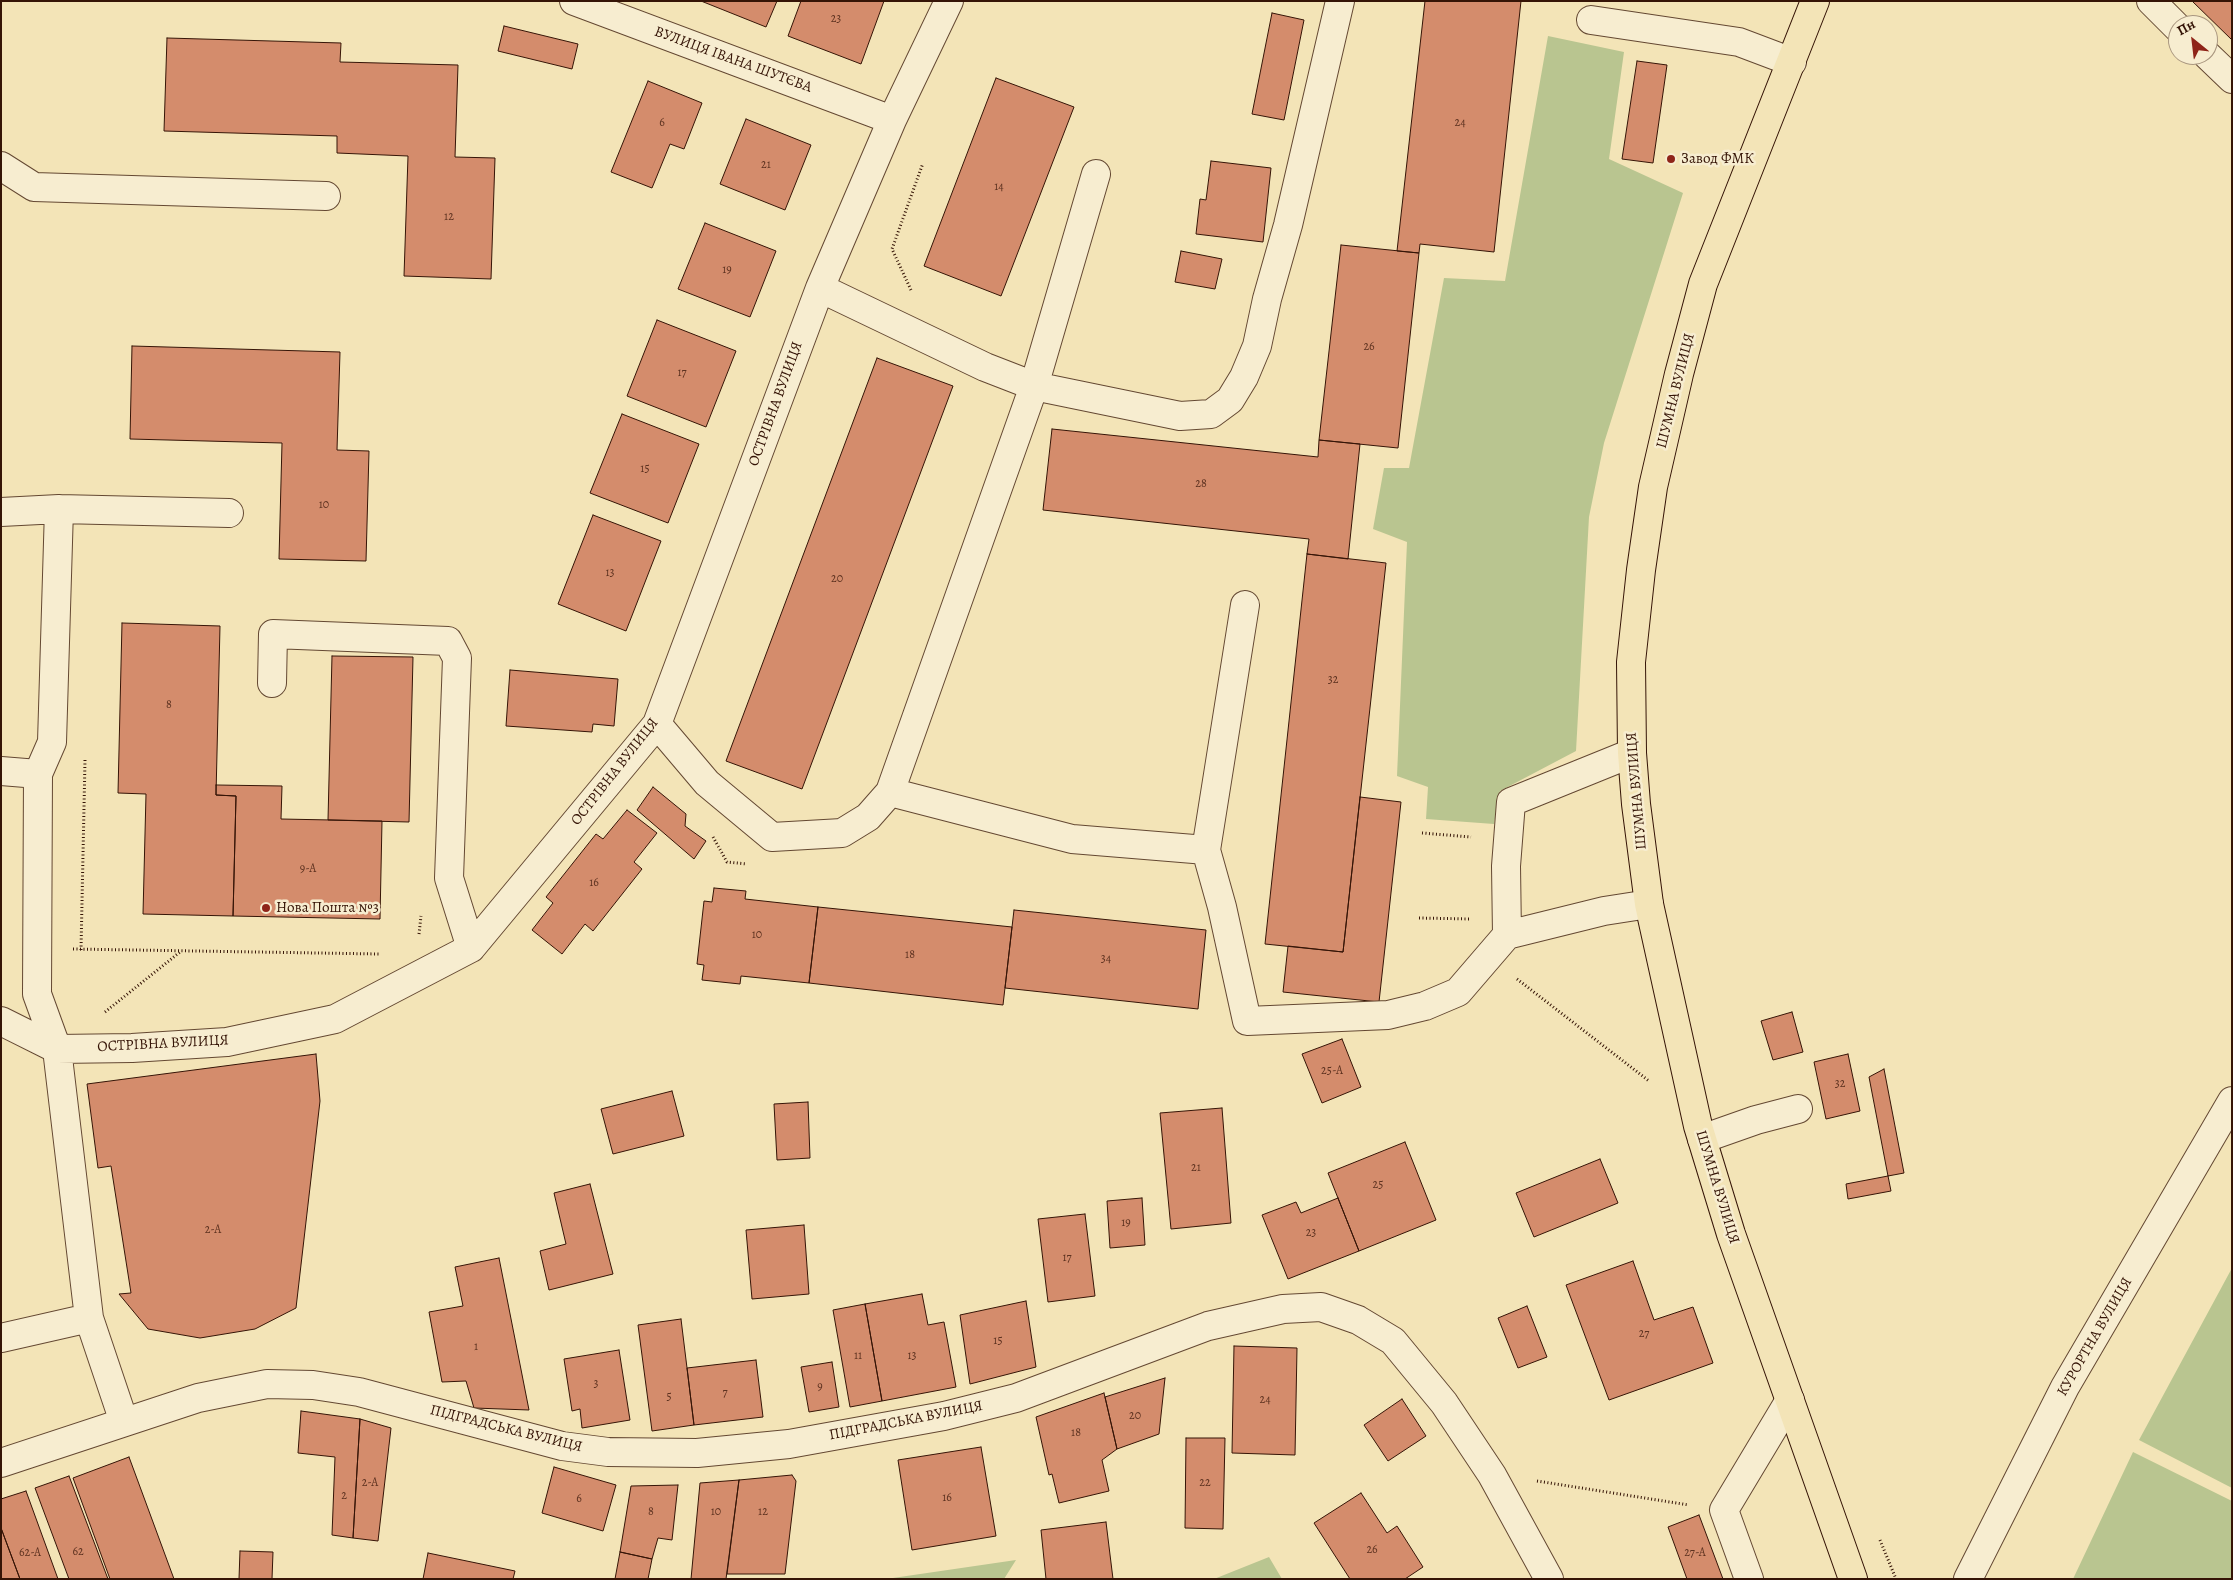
<!DOCTYPE html>
<meta charset="utf-8">
<style>
body{margin:0}
#map{position:relative;width:2233px;height:1580px;overflow:hidden;background:#f3e4b7;font-family:Alegreya,serif}
canvas{display:block}
.frame{position:absolute;inset:0;border:2px solid #351406;pointer-events:none}
.north{position:absolute;left:2168px;top:15px;width:50px;height:50px;box-sizing:border-box;background:#f7edd0;border:1px solid #a9967f;border-radius:50%;rotate:331deg;font-size:14px;font-weight:700;line-height:20px;text-align:center;color:#351406}
.north::after{content:'';display:block;margin:auto;width:18px;height:22px;background:#8f2418;clip-path:polygon(50% 0,100% 100%,50% 72%,0 100%)}
</style>
<div id="map">
<canvas width="2233" height="1580"></canvas>
<div class="frame"></div>
<div class="north">Пн</div>
</div>
<script>
const ctx = document.querySelector('canvas').getContext('2d');
ctx.lineJoin = 'round';
function paint(path, color) {
  ctx.fillStyle = color;
  ctx.fill(path, 'evenodd');
}
function toPath(rows) {
  const path = new Path2D();
  for (const r of rows) {
    path.moveTo(r[0], r[1]);
    for (let i = 2; i < r.length; i += 2) path.lineTo(r[i], r[i + 1]);
  }
  return path;
}
function strokePath(path, color, width, dash) {
  ctx.strokeStyle = color;
  ctx.lineWidth = width;
  ctx.lineCap = dash ? 'butt' : 'round';
  ctx.setLineDash(dash || []);
  ctx.stroke(path);
}
function label(font, color, halo, rows, align = 'center') {
  ctx.font = font + ' Alegreya,serif';
  ctx.lineWidth = 5;
  ctx.setLineDash([]);
  ctx.textBaseline = 'middle';
  ctx.strokeStyle = halo;
  ctx.fillStyle = color;
  for (const [text, x, y, turn = 0] of rows) {
    ctx.save();
    ctx.translate(x, y);
    ctx.rotate((+turn || 0) * Math.PI / 180);
    ctx.textAlign = isNaN(turn) ? turn : align;
    if (halo) ctx.strokeText(text, 0, 0);
    ctx.fillText(text, 0, 0);
    ctx.restore();
  }
}
paint(toPath([
 [1548,36,1624,52,1609,159,1683,193,1604,443,1589,517,1576,751,1500,791,1494,824,1426,819,1428,787,1397,776,1407,542,1373,529,1384,468,1409,468,1444,278,1505,281],
 [2232,1268,2232,1488,2139,1440],
 [2133,1452,2232,1501,2232,1579,2073,1579],
 [1269,1557,1282,1579,1214,1579],
 [1016,1560,1004,1579,886,1579]
]), '#b9c590');
const building = toPath([
 [701,1,777,1,766,27,701,1],
 [801,1,884,1,861,64,788,36,801,1],
 [1425,1,1521,1,1494,252,1420,244,1419,253,1397,251,1425,1],
 [2192,1,2232,1,2232,40,2192,1],
 [1272,13,1304,20,1284,120,1252,114,1272,13],
 [504,26,578,44,572,69,498,51,504,26],
 [167,38,341,43,340,62,458,65,455,157,495,158,491,279,404,276,408,156,337,153,337,136,164,131,167,38],
 [1637,61,1667,65,1653,163,1622,159,1637,61],
 [996,78,1074,107,1001,296,924,266,996,78],
 [648,81,702,103,684,149,670,144,652,188,611,172,648,81],
 [746,119,811,145,785,210,720,184,746,119],
 [1211,161,1271,168,1263,242,1196,234,1200,199,1206,200,1211,161],
 [705,223,776,251,750,317,678,289,705,223],
 [1341,245,1419,253,1398,448,1319,440,1341,245],
 [1181,251,1222,259,1215,289,1175,282,1181,251],
 [657,320,736,351,706,427,627,396,657,320],
 [132,346,340,352,337,450,369,451,366,561,279,559,282,443,130,439,132,346],
 [877,358,953,386,802,789,726,761,877,358],
 [622,414,699,444,668,523,590,493,622,414],
 [1052,429,1318,457,1319,440,1360,444,1348,559,1307,554,1309,539,1043,510,1052,429],
 [593,515,661,541,626,631,558,604,593,515],
 [1307,554,1386,563,1343,952,1265,944,1307,554],
 [122,623,220,626,216,795,236,796,233,916,143,914,146,794,118,793,122,623],
 [332,656,413,657,409,822,328,820,332,656],
 [510,670,618,679,614,726,593,724,592,732,506,726,510,670],
 [216,785,282,786,281,819,382,821,380,919,233,916,236,796,216,795,216,785],
 [653,787,686,814,685,826,706,841,694,859,637,810,653,787],
 [1360,797,1401,802,1379,1002,1283,992,1288,946,1343,952,1360,797],
 [627,810,657,833,634,862,642,869,593,931,585,924,562,954,532,930,553,903,546,897,596,834,603,839,627,810],
 [714,888,746,891,745,899,818,907,809,983,741,976,740,984,702,980,704,965,697,964,704,901,712,902,714,888],
 [818,907,1012,927,1003,1005,809,983,818,907],
 [1014,910,1206,930,1198,1009,1005,988,1014,910],
 [1792,1012,1803,1052,1773,1060,1761,1021,1792,1012],
 [1342,1039,1361,1087,1322,1103,1302,1054,1342,1039],
 [316,1054,320,1101,296,1308,255,1329,200,1338,148,1329,119,1294,131,1293,111,1166,98,1168,87,1084,316,1054],
 [1848,1054,1860,1111,1826,1119,1814,1062,1848,1054],
 [1884,1069,1904,1173,1888,1176,1869,1077,1884,1069],
 [672,1091,684,1136,613,1154,601,1109,672,1091],
 [808,1102,810,1158,777,1160,774,1104,808,1102],
 [1222,1108,1231,1223,1171,1229,1160,1113,1222,1108],
 [1405,1142,1436,1220,1359,1251,1328,1173,1405,1142],
 [1600,1159,1618,1203,1534,1237,1516,1193,1600,1159],
 [1888,1176,1891,1191,1848,1199,1846,1184,1888,1176],
 [590,1184,613,1274,549,1290,540,1251,566,1244,554,1193,590,1184],
 [1142,1198,1145,1245,1110,1248,1107,1201,1142,1198],
 [1338,1198,1359,1251,1288,1279,1262,1215,1296,1202,1301,1213,1338,1198],
 [1085,1214,1095,1296,1048,1302,1038,1219,1085,1214],
 [804,1225,809,1294,752,1299,746,1230,804,1225],
 [499,1258,529,1410,474,1408,466,1381,442,1382,429,1312,463,1306,455,1267,499,1258],
 [1633,1261,1654,1320,1693,1307,1713,1363,1609,1400,1566,1285,1633,1261],
 [922,1294,928,1325,944,1322,956,1387,882,1401,865,1304,922,1294],
 [1026,1301,1036,1367,970,1384,960,1315,1026,1301],
 [865,1304,882,1401,850,1407,833,1310,865,1304],
 [1527,1306,1547,1357,1518,1368,1498,1318,1527,1306],
 [681,1319,694,1425,652,1431,638,1325,681,1319],
 [1234,1346,1297,1348,1295,1455,1232,1453,1234,1346],
 [619,1350,630,1420,582,1428,580,1409,572,1411,564,1359,619,1350],
 [756,1360,763,1417,694,1425,687,1368,756,1360],
 [832,1362,839,1407,809,1412,801,1367,832,1362],
 [1165,1378,1159,1434,1117,1449,1105,1397,1165,1378],
 [1104,1393,1117,1449,1102,1460,1109,1491,1059,1503,1052,1474,1049,1475,1036,1417,1104,1393],
 [1402,1399,1426,1436,1388,1461,1364,1425,1402,1399],
 [301,1411,360,1419,353,1538,332,1535,335,1457,298,1453,301,1411],
 [360,1419,391,1428,378,1541,353,1538,360,1419],
 [1186,1438,1225,1438,1223,1529,1185,1528,1186,1438],
 [981,1447,996,1536,912,1550,898,1460,981,1447],
 [129,1457,174,1579,110,1579,73,1478,129,1457],
 [554,1467,616,1485,603,1531,542,1513,554,1467],
 [792,1475,796,1481,785,1574,727,1574,739,1480,792,1475],
 [69,1476,108,1579,69,1579,35,1488,69,1476],
 [739,1480,726,1579,691,1579,700,1483,739,1480],
 [678,1485,672,1540,658,1538,652,1559,620,1552,631,1486,678,1485],
 [26,1491,58,1579,20,1579,1,1528,1,1499,26,1491],
 [1361,1493,1387,1533,1397,1526,1423,1567,1405,1579,1350,1579,1314,1523,1361,1493],
 [1699,1515,1723,1579,1687,1579,1668,1527,1699,1515],
 [1106,1522,1113,1579,1046,1579,1041,1530,1106,1522],
 [1,1528,20,1579,1,1579,1,1528],
 [240,1551,273,1552,272,1579,239,1579,240,1551],
 [620,1552,652,1559,648,1579,615,1579,620,1552],
 [428,1553,515,1571,513,1579,423,1579,428,1553]
]);
paint(building, '#d48c6c');
strokePath(building, '#351406', 1);
const minor = toPath([
 [574,1,892,120],
 [2151,1,2178,28],
 [1591,20,1739,42,1792,62],
 [2207,55,2232,79],
 [1,166,34,187,326,196],
 [820,288,985,367,1034,386,1180,416,1211,414,1230,400,1244,377,1257,346,1267,299,1288,225,1340,1],
 [59,509,52,742,38,774,37,994,57,1049,89,1318,124,1422],
 [1,512,59,509,229,513],
 [1245,605,1206,850,1222,907,1247,1021,1388,1015,1425,1006,1458,992,1507,935],
 [272,683,273,634,448,641,457,658,449,878,471,948],
 [657,724,707,783,772,837,842,833,868,817,890,792,1034,386,1096,174],
 [1632,753,1511,802,1506,866,1507,935,1604,911,1649,904],
 [1,771,38,774],
 [890,792,1072,839,1206,850],
 [1,1021,57,1049,132,1048,227,1042,335,1019,471,948,657,724,820,288,892,120,949,1],
 [1702,1139,1756,1120,1798,1109],
 [1,1338,89,1318],
 [1,1463,198,1398,267,1384,313,1385,359,1392,562,1446,608,1452,697,1453,789,1444,944,1416,1016,1398,1208,1326,1283,1309,1321,1307,1358,1320,1393,1341,1444,1403,1492,1475,1549,1579],
 [1749,1579,1724,1510,1790,1400],
 [1968,1579,2065,1387,2232,1101]
]);
const major = toPath([
 [1815,1,1703,284,1679,374,1653,487,1641,570,1631,662,1632,753,1636,804,1649,904,1698,1126,1731,1234,1853,1579]
]);
strokePath(minor, '#644832', 30);
strokePath(major, '#351406', 30);
strokePath(toPath([
 [911,290,892,249,923,163],
 [1422,833,1471,837],
 [713,837,727,862,747,864],
 [1419,918,1471,919],
 [419,934,421,916],
 [73,949,379,954],
 [81,950,85,760],
 [1517,979,1649,1081],
 [105,1012,180,952],
 [1537,1481,1689,1505],
 [1880,1540,1896,1579]
]), '#351406', 3, [1, 2.5]);
strokePath(minor, '#f7edd0', 28);
strokePath(major, '#f3e4b7', 28);
for (const [x, y, r, color] of [
 [1671,159,5,"#8f2418"],
 [266,908,5,"#8f2418"]
]) {
  const dot = new Path2D();
  dot.arc(x, y, r, 0, 2 * Math.PI);
  ctx.fillStyle = color;
  ctx.fill(dot);
  strokePath(dot, '#f7edd0', 2);
}
label('12px', '#5d3220', null, [
 ["23",836,19],
 ["6",662,123],
 ["24",1460,123],
 ["21",766,165],
 ["14",999,187],
 ["12",449,217],
 ["19",727,270],
 ["26",1369,347],
 ["17",682,373],
 ["15",645,469],
 ["28",1201,484],
 ["10",324,505],
 ["13",610,573],
 ["20",837,579],
 ["32",1333,680],
 ["8",169,705],
 ["9-А",308,869],
 ["16",594,883],
 ["10",757,935],
 ["18",910,955],
 ["34",1106,959],
 ["25-А",1332,1071],
 ["32",1840,1084],
 ["21",1196,1168],
 ["25",1378,1185],
 ["19",1126,1223],
 ["2-А",213,1230],
 ["23",1311,1233],
 ["17",1067,1258],
 ["27",1644,1334],
 ["15",998,1341],
 ["1",476,1347],
 ["11",858,1356],
 ["13",912,1356],
 ["3",596,1384],
 ["9",820,1387],
 ["7",725,1393],
 ["5",669,1397],
 ["24",1265,1400],
 ["20",1135,1416],
 ["18",1076,1433],
 ["2-А",370,1483],
 ["22",1205,1483],
 ["2",344,1496],
 ["16",947,1498],
 ["6",579,1499],
 ["8",651,1512],
 ["10",716,1512],
 ["12",763,1512],
 ["26",1372,1550],
 ["62",78,1552],
 ["62-А",30,1553],
 ["27-А",1695,1553]
]);
label('15px', '#351406', '#f7edd0', [
 ["ВУЛИЦЯ ІВАНА ШУТЄВА",733,60,20],
 ["ШУМНА ВУЛИЦЯ",1676,391,-76],
 ["ОСТРІВНА ВУЛИЦЯ",776,404,-70],
 ["ОСТРІВНА ВУЛИЦЯ",615,772,-52],
 ["ШУМНА ВУЛИЦЯ",1637,791,-95],
 ["ОСТРІВНА ВУЛИЦЯ",163,1044,-3],
 ["ШУМНА ВУЛИЦЯ",1717,1187,73],
 ["КУРОРТНА ВУЛИЦЯ",2095,1337,-60],
 ["ПІДГРАДСЬКА ВУЛИЦЯ",906,1421,-11],
 ["ПІДГРАДСЬКА ВУЛИЦЯ",506,1429,14]
]);
label('15px', '#351406', '#f7edd0', [
 ["Завод ФМК",1681,159],
 ["Нова Пошта №3",276,908]
], 'left');
</script>
